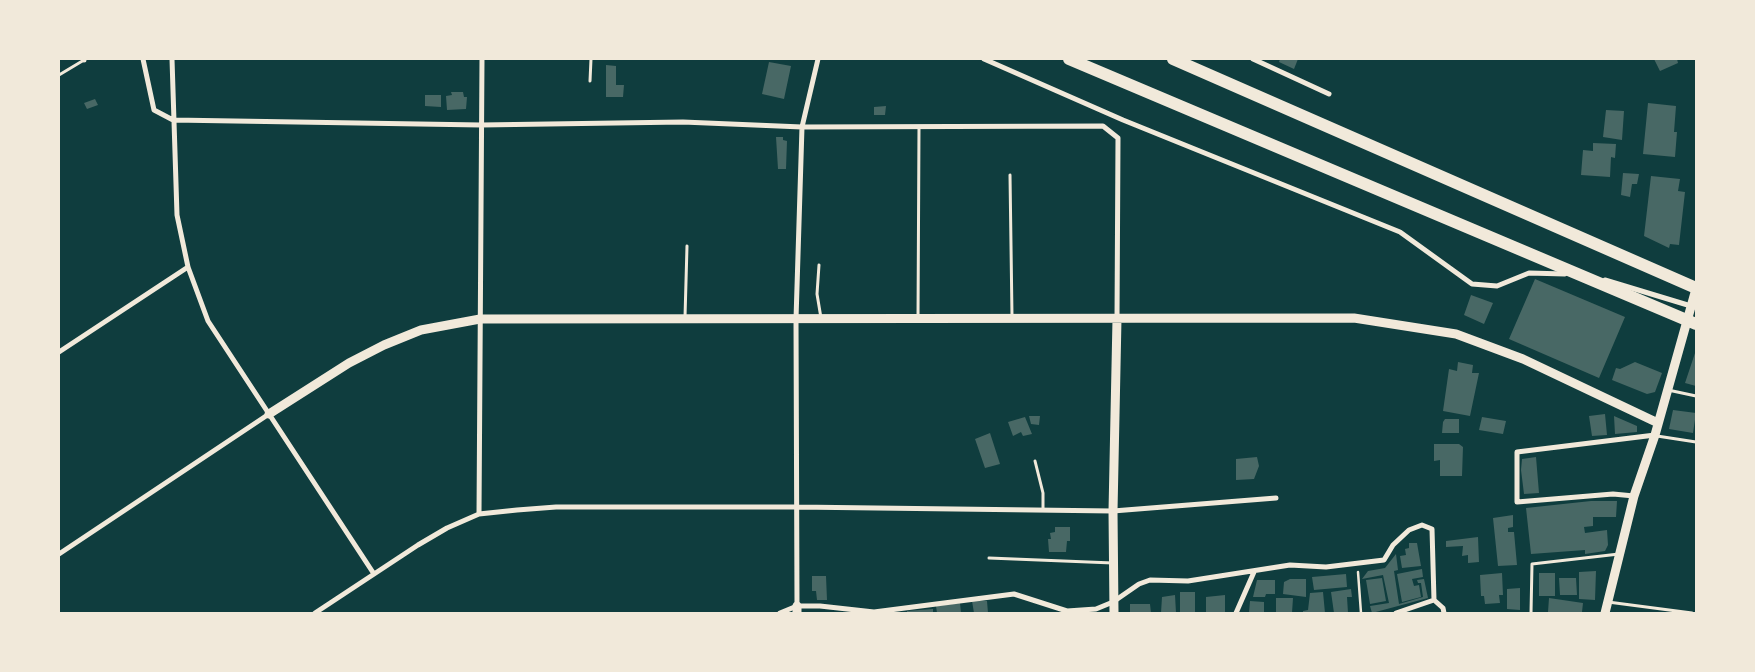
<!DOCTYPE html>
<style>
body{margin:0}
#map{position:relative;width:1755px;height:672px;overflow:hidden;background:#0f3d3e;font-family:"Sofia Sans Condensed",sans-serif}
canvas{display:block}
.frame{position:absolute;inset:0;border:60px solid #f1e9da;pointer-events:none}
</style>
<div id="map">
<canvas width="1755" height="672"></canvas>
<div class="frame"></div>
</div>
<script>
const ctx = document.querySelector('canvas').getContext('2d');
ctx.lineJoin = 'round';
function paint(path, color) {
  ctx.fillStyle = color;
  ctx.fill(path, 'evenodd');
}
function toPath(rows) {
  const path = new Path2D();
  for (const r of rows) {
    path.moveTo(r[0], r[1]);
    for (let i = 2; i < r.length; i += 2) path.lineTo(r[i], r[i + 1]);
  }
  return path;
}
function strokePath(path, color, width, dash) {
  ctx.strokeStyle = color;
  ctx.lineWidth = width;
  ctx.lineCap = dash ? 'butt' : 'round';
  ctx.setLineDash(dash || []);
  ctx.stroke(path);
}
paint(toPath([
 [1280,59,1298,59,1294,69,1279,62],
 [1654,59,1677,59,1678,63,1660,71],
 [769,62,791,66,784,99,762,94],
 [606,65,616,66,616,85,624,85,623,97,606,97],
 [451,92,463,92,464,97,467,97,466,109,447,110,446,96,452,95],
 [425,95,441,95,441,107,425,106],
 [95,99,98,105,87,109,84,103],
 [1648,103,1676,106,1674,132,1677,132,1675,157,1643,154],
 [886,106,885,115,874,115,874,107],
 [1606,110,1624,111,1622,140,1603,137],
 [776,137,783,137,783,140,787,141,786,169,778,169],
 [1593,143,1616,144,1615,158,1611,157,1610,177,1581,175,1583,150,1593,151],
 [1623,173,1639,174,1637,184,1632,184,1630,197,1621,195],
 [1651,176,1680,179,1678,191,1685,192,1679,245,1670,244,1669,248,1644,236],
 [1535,279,1625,317,1599,378,1509,339],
 [1471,295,1493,303,1484,324,1464,315],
 [1696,350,1696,386,1685,383],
 [1458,362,1473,365,1472,373,1479,373,1470,416,1443,411,1449,369,1457,371],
 [1635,362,1662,373,1655,392,1647,394,1612,380,1616,368,1620,369],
 [1673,410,1696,413,1693,433,1669,429],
 [1605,414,1607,435,1592,436,1589,416],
 [1029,416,1040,416,1039,425,1031,424],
 [1614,416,1637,426,1637,432,1615,434],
 [1025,417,1032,434,1023,436,1021,432,1013,436,1008,422],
 [1482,417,1506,421,1503,434,1479,430],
 [1445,419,1459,419,1459,433,1442,433,1443,422],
 [990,433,1000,464,985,468,975,439],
 [1434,444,1459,444,1463,447,1462,476,1440,476,1440,460,1434,461],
 [1257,457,1259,466,1254,479,1236,480,1236,459],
 [1536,457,1539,493,1524,494,1521,470,1522,459],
 [1591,501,1617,501,1616,517,1593,517,1593,526,1584,527,1585,533,1607,530,1608,545,1605,551,1585,554,1585,550,1531,554,1526,508],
 [1513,515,1513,527,1508,528,1508,532,1514,532,1517,565,1498,566,1493,518],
 [1055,527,1070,527,1070,541,1067,541,1066,552,1049,552,1048,539,1051,539,1050,533,1055,532],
 [1478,537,1479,562,1468,563,1468,555,1462,556,1463,546,1446,547,1446,541],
 [1409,543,1417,543,1421,566,1402,568,1400,556,1406,555,1405,549,1409,548],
 [1396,554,1398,570,1394,571,1399,604,1423,597,1421,583,1418,583,1417,580,1424,579,1428,598,1372,613,1370,606,1389,603,1383,575,1362,579,1368,571,1385,568],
 [1422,569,1423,577,1412,579,1414,586,1419,585,1421,597,1402,602,1397,574],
 [1596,571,1595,600,1579,599,1579,572],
 [1502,573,1503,595,1499,595,1500,603,1485,604,1484,596,1481,596,1480,575],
 [1539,573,1555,573,1555,596,1539,596],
 [1346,574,1347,587,1314,590,1312,577],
 [812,576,826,576,827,600,817,600,816,591,812,591],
 [1382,578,1386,601,1370,604,1366,580],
 [1559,578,1576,578,1577,595,1560,595],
 [1290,579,1306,579,1306,597,1283,594,1284,582],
 [1257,580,1275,580,1275,594,1266,594,1265,597,1253,597],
 [1520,588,1520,610,1507,609,1507,589],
 [1351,589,1352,597,1347,597,1348,613,1334,613,1331,592],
 [1180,592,1195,592,1195,613,1180,613],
 [1323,592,1325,613,1303,613,1303,611,1308,610,1310,593],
 [1175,595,1176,613,1161,613,1162,597],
 [1225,595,1225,613,1206,613,1206,597],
 [1276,598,1293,598,1292,613,1276,613],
 [1549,598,1583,603,1582,612,1548,612],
 [972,601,987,601,988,613,974,613],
 [1250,601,1264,602,1264,613,1249,613],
 [960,603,961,613,937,613,936,606],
 [1130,604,1150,604,1151,613,1130,613],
 [933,609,933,613,907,613,907,611]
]), '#486865');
strokePath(toPath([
 [1358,572,1361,613]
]), '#f1e9da', 2.5);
strokePath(toPath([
 [59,75,84,60],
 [590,81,591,59],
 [1010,175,1012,316],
 [819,265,817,294,821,318],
 [685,317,687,246],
 [918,318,919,127],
 [1668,390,1696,396],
 [1657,436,1696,442],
 [1035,461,1043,493,1043,510],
 [989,558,1113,563],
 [1608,602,1692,613],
 [1531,613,1532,564,1619,554]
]), '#f1e9da', 3);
strokePath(toPath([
 [84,59,84,60],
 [143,59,154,110,173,120,481,125,683,122,802,127,1103,126,1118,138,1117,319],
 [172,59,177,215,188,267,208,321,374,574],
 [984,59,1123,120,1400,232,1472,284,1497,286,1529,273,1565,274],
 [1253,59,1329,94],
 [1605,280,1691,306],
 [59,352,188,267],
 [1634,496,1613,494,1517,502,1517,452,1655,435],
 [479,514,482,59],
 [59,554,269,414],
 [797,606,796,319,802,127,818,59],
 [315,613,418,545,447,528,479,514,517,510,556,507,797,507,1113,511,1276,498],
 [780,613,797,606,820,606,874,612,1014,594,1067,611,1096,609,1113,602,1139,584,1150,580,1188,581,1290,565,1326,567,1384,560,1393,545,1409,530,1422,525,1432,529,1434,600,1443,608,1444,613],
 [1236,613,1254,572],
 [1396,613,1434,600]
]), '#f1e9da', 5);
strokePath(toPath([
 [269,414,349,363,384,345,421,330,480,319,1354,318,1456,334,1523,359,1658,423],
 [797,606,797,613],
 [1114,613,1113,511,1117,319],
 [1605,613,1634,496,1655,435,1696,289]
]), '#f1e9da', 9);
strokePath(toPath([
 [1069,59,1696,324],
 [1173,59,1696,288]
]), '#f1e9da', 12);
</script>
